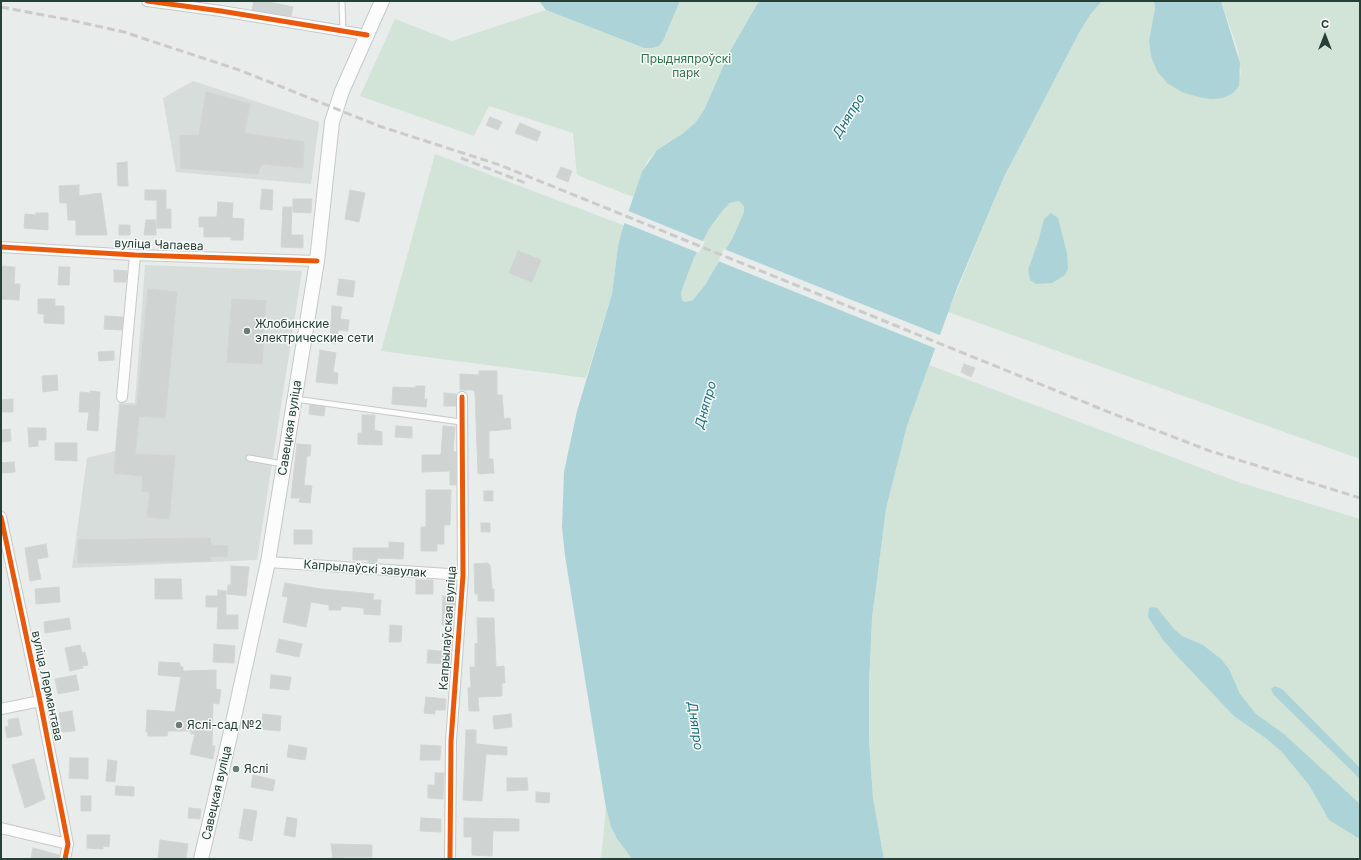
<!DOCTYPE html>
<meta charset="utf-8">
<style>
body{margin:0}
#map{position:relative;width:1361px;height:860px;overflow:hidden;background:#e8ecea;font-family:Inter,sans-serif}
canvas{display:block}
.frame{position:absolute;inset:0;border:2px solid #264037;pointer-events:none}
.north{position:absolute;left:1305px;top:16px;width:40px;height:40px;-webkit-text-stroke:3px #f7faf8;paint-order:stroke;rotate:0deg;font-size:11px;font-weight:700;line-height:16px;text-align:center;color:#264037}
.north::after{content:'';display:block;margin:auto;width:14px;height:18px;background:#264037;clip-path:polygon(50% 0,100% 100%,50% 72%,0 100%)}
</style>
<div id="map">
<canvas width="1361" height="860"></canvas>
<div class="frame"></div>
<div class="north">С</div>
</div>
<script>
const ctx = document.querySelector('canvas').getContext('2d');
ctx.lineJoin = 'round';
function paint(path, color) {
  ctx.fillStyle = color;
  ctx.fill(path, 'evenodd');
}
function toPath(rows) {
  const path = new Path2D();
  for (const r of rows) {
    path.moveTo(r[0], r[1]);
    for (let i = 2; i < r.length; i += 2) path.lineTo(r[i], r[i + 1]);
  }
  return path;
}
function strokePath(path, color, width, dash) {
  ctx.strokeStyle = color;
  ctx.lineWidth = width;
  ctx.lineCap = dash ? 'butt' : 'round';
  ctx.setLineDash(dash || []);
  ctx.stroke(path);
}
function label(font, color, halo, rows, align = 'center') {
  ctx.font = font + ' Inter,sans-serif';
  ctx.lineWidth = 3;
  ctx.setLineDash([]);
  ctx.textBaseline = 'middle';
  ctx.strokeStyle = halo;
  ctx.fillStyle = color;
  for (const [text, x, y, turn = 0] of rows) {
    ctx.save();
    ctx.translate(x, y);
    ctx.rotate((+turn || 0) * Math.PI / 180);
    ctx.textAlign = isNaN(turn) ? turn : align;
    if (halo) ctx.strokeText(text, 0, 0);
    ctx.fillText(text, 0, 0);
    ctx.restore();
  }
}
paint(toPath([
 [193,81,319,122,311,184,176,172,163,98],
 [145,265,302,271,257,560,72,568,87,458,115,451,119,403,135,403]
]), '#d6ddda');
paint(toPath([
 [680,1,759,1,730,51,704,110,695,123,682,134,657,150,648,160,633,197,577,175,573,133,489,106,474,136,360,96,395,19,452,41,546,10,644,48,663,41],
 [1102,1,1154,1,1155,7,1149,40,1241,75,1238,50,1221,1,1360,1,1360,459,948,312,1004,177,1079,33,1090,15],
 [435,154,623,225,618,246,612,294,586,378,381,351],
 [739,201,744,206,744,212,733,237,705,285,693,300,685,302,682,300,681,292,694,258,709,229,724,209,730,203],
 [929,365,1238,482,1360,519,1360,859,884,859,873,798,869,740,869,684,872,619,886,509,907,426],
 [606,808,611,827,617,839,632,859,601,859]
]), '#d2e4d7');
paint(toPath([
 [539,1,680,1,663,41,659,46,652,48,644,48,546,10],
 [759,1,1102,1,1090,15,1079,33,1004,177,957,288,907,426,886,509,872,619,869,684,869,740,873,798,884,859,632,859,617,839,611,827,606,808,565,556,562,527,564,472,577,411,612,294,618,246,622,230,642,172,657,150,682,134,695,123,704,110,730,51],
 [739,201,744,206,744,212,733,237,705,285,693,300,685,302,682,300,681,292,694,258,709,229,724,209,730,203],
 [1154,1,1221,1,1240,63,1239,86,1233,93,1223,98,1211,99,1198,97,1182,92,1167,83,1157,71,1151,56,1149,40,1155,8],
 [1051,213,1058,218,1067,253,1068,269,1065,275,1052,283,1036,284,1030,280,1028,270,1038,242,1044,219],
 [1153,607,1157,608,1174,629,1182,636,1203,645,1221,659,1229,669,1240,694,1256,714,1284,734,1360,804,1360,839,1329,820,1309,785,1282,752,1267,739,1234,716,1177,656,1163,640,1148,617,1149,608],
 [1275,686,1282,689,1360,768,1360,779,1274,695,1271,689]
]), '#acd4d8');
paint(toPath([
 [626,210,705,242,699,253,622,222],
 [724,249,942,336,937,349,718,261]
]), '#e8ecea');
const building = toPath([
 [254,1,265,1,293,7,291,16,252,10,254,1],
 [206,92,250,104,244,133,304,142,303,168,261,164,258,174,181,168,180,136,199,135,206,92],
 [490,117,502,122,498,130,486,125,490,117],
 [520,123,541,132,537,141,515,133,520,123],
 [127,162,128,186,118,186,117,163,127,162],
 [561,167,572,171,568,182,556,177,561,167],
 [79,185,79,196,101,193,107,235,76,235,76,220,68,220,67,203,60,203,59,186,79,185],
 [262,189,273,190,272,210,260,209,262,189],
 [145,190,166,190,166,209,171,209,171,228,157,228,157,200,145,200,145,190],
 [350,190,365,193,359,222,345,219,350,190],
 [293,199,312,199,311,213,293,212,293,199],
 [218,202,233,203,232,218,244,219,243,240,231,240,231,237,204,237,204,227,199,227,199,217,217,217,218,202],
 [283,207,292,207,291,235,303,235,303,248,281,247,283,207],
 [36,213,48,213,48,230,24,228,25,214,36,215,36,213],
 [146,220,156,220,156,235,144,235,146,220],
 [119,225,130,225,130,235,119,235,119,225],
 [518,251,541,260,532,282,509,273,518,251],
 [1,266,15,267,14,284,20,284,19,300,1,299,1,266],
 [59,267,70,267,69,285,58,285,59,267],
 [114,270,127,271,126,282,114,282,114,270],
 [339,279,355,281,353,297,337,295,339,279],
 [148,289,177,292,165,418,139,416,135,454,175,456,169,519,147,517,150,492,142,491,143,476,114,473,120,405,137,406,148,289],
 [38,299,55,299,55,306,64,306,64,324,44,323,44,314,38,314,38,299],
 [232,299,266,301,262,364,227,362,232,299],
 [332,306,342,307,340,319,349,320,348,331,338,330,336,344,330,343,332,306],
 [105,316,123,317,122,330,104,329,105,316],
 [320,350,336,353,333,372,338,373,337,384,316,382,320,350],
 [114,351,114,360,99,361,98,352,114,351],
 [964,364,975,368,971,377,961,372,964,364],
 [479,371,497,371,497,395,502,395,504,419,510,418,511,429,489,431,489,459,493,459,494,473,478,474,475,393,474,390,460,390,460,374,479,375,479,371],
 [57,375,58,390,43,392,42,376,57,375],
 [416,386,425,386,424,399,427,399,426,407,392,404,393,387,416,388,416,386],
 [91,391,100,392,98,431,87,430,89,412,79,412,80,392,90,393,91,391],
 [444,393,456,394,456,406,444,406,444,393],
 [13,399,13,412,1,412,1,400,13,399],
 [310,405,325,407,324,416,309,414,310,405],
 [362,415,375,415,374,430,382,432,382,445,358,444,358,433,362,433,362,415],
 [396,426,412,427,412,438,395,437,396,426],
 [443,426,455,427,453,452,456,452,456,485,450,485,450,471,422,472,422,455,441,455,443,426],
 [28,428,46,428,46,440,38,440,38,446,29,447,28,428],
 [10,429,11,441,1,442,1,430,10,429],
 [55,443,77,443,77,461,55,460,55,443],
 [297,444,311,445,310,456,307,456,304,485,312,486,310,503,299,502,300,498,291,498,297,444],
 [14,462,15,472,1,473,1,463,14,462],
 [426,490,451,490,450,525,444,525,444,544,437,544,437,551,421,551,421,527,426,527,426,490],
 [484,491,493,491,493,501,484,501,484,491],
 [481,523,490,523,490,532,481,532,481,523],
 [294,530,312,530,312,544,294,544,294,530],
 [210,538,211,545,228,546,227,557,211,556,211,561,78,563,78,540,210,538],
 [389,542,404,543,403,559,377,558,377,563,368,562,368,560,353,560,353,548,389,548,389,542],
 [46,544,48,557,37,559,41,579,30,581,25,548,46,544],
 [487,563,490,565,492,589,494,589,494,601,478,601,478,594,475,594,474,564,487,563],
 [231,566,249,567,246,596,227,594,228,585,231,585,231,566],
 [155,579,181,579,182,599,155,599,155,579],
 [416,580,433,580,433,594,416,594,416,580],
 [285,583,321,589,374,594,373,600,381,600,380,615,364,614,364,608,341,606,341,610,329,610,329,605,311,602,306,627,283,622,288,597,282,596,285,583],
 [59,587,60,602,36,604,35,589,59,587],
 [218,590,226,591,226,615,238,615,238,629,217,629,218,607,206,607,206,596,218,596,218,590],
 [443,596,455,597,453,625,442,625,443,596],
 [69,618,71,629,45,633,44,622,69,618],
 [477,618,494,618,496,667,504,666,505,683,502,683,502,696,478,697,479,711,469,711,468,688,471,688,470,667,475,667,475,644,478,643,477,618],
 [390,625,402,626,401,642,389,642,390,625],
 [279,639,302,644,299,657,276,652,279,639],
 [214,644,235,646,234,663,213,662,214,644],
 [80,645,82,653,85,652,88,665,82,666,83,668,70,671,65,648,80,645],
 [428,650,451,652,450,664,427,663,428,650],
 [159,662,180,663,180,666,183,667,183,671,216,670,216,689,221,690,219,704,213,703,212,746,215,746,213,759,190,754,195,734,191,734,191,731,168,731,167,736,148,736,148,732,146,732,147,710,175,712,181,677,158,675,159,662],
 [76,675,79,690,58,694,55,679,76,675],
 [271,675,291,677,289,690,270,688,271,675],
 [426,697,446,699,445,710,435,710,435,714,424,713,426,697],
 [72,711,75,731,62,732,59,713,72,711],
 [263,714,281,716,280,731,261,729,263,714],
 [511,714,512,727,494,729,493,716,511,714],
 [18,718,22,735,7,738,5,727,9,726,8,720,18,718],
 [466,730,476,730,476,744,507,747,507,755,486,754,482,801,463,800,466,730],
 [289,745,307,748,305,760,287,757,289,745],
 [421,745,441,746,440,760,420,760,421,745],
 [70,758,88,758,88,779,69,778,70,758],
 [34,759,45,799,25,808,12,765,34,759],
 [108,760,117,761,115,782,106,781,108,760],
 [435,773,444,773,443,799,428,798,428,785,435,785,435,773],
 [253,775,275,780,273,791,251,787,253,775],
 [507,778,527,778,528,790,507,791,507,778],
 [116,786,134,787,134,796,115,795,116,786],
 [536,792,550,793,549,803,536,802,536,792],
 [81,796,91,796,91,811,81,811,81,796],
 [189,808,201,809,200,819,188,818,189,808],
 [244,809,257,811,252,841,239,838,244,809],
 [287,817,297,819,295,837,284,835,287,817],
 [421,818,441,819,441,832,420,831,421,818],
 [464,818,519,819,519,831,493,831,492,856,472,855,472,837,464,837,464,818],
 [87,835,110,835,109,847,103,846,103,849,87,848,87,835],
 [160,840,188,844,186,859,158,858,160,840],
 [331,844,372,845,372,857,343,857,343,859,333,859,331,844],
 [33,848,59,855,59,859,31,858,33,848]
]);
paint(building, '#cfd3d1');
strokePath(building, '#d1d5d3', 1);
const lane = toPath([
 [342,1,343,32],
 [295,399,461,422],
 [249,458,283,464]
]);
const street = toPath([
 [147,1,221,11,367,35],
 [1,247,135,255,317,261],
 [122,397,135,255],
 [1,517,40,701,68,844,65,859],
 [268,562,463,575],
 [1,709,40,701],
 [1,828,68,844],
 [450,859,451,741,463,575,462,397]
]);
const secondary = toPath([
 [201,859,230,736,268,562,317,261,332,122,342,91,382,1]
]);
strokePath(lane, '#c5c9c7', 7);
strokePath(street, '#c5c9c7', 12);
strokePath(secondary, '#c4c9c7', 16);
strokePath(lane, '#fcfcfc', 5);
strokePath(street, '#fcfcfc', 10);
strokePath(secondary, '#fcfcfc', 14);
strokePath(toPath([
 [1,7,70,20,124,32,242,71,379,126,500,165,1111,413,1210,451,1360,498],
 [461,158,528,184]
]), '#c9cccb', 3, [8, 4]);
strokePath(toPath([
 [147,1,221,11,367,35],
 [1,247,135,255,317,261],
 [1,517,40,701,68,844,65,859],
 [450,859,451,741,463,575,462,397]
]), '#e8590c', 5);
for (const [x, y, r, color] of [
 [247,331,4,"#6a7c76"],
 [179,725,4,"#6a7c76"],
 [236,769,4,"#6a7c76"]
]) {
  const dot = new Path2D();
  dot.arc(x, y, r, 0, 2 * Math.PI);
  ctx.fillStyle = color;
  ctx.fill(dot);
  strokePath(dot, '#f7faf8', 1.5);
}
label('12px', '#317548', '#f7faf8', [
 ["Прыдняпроўскі",686,59],
 ["парк",686,73]
]);
label('12px', '#264037', '#f7faf8', [
 ["вуліца Чапаева",159,245,2],
 ["Савецкая вуліца",290,428,-81],
 ["Капрылаўскі завулак",365,569,4],
 ["Капрылаўская вуліца",448,628,-86],
 ["вуліца Лермантава",47,686,78],
 ["Савецкая вуліца",217,793,-77]
]);
label('12px', '#264037', '#f7faf8', [
 ["Жлобинские",255,324],
 ["электрические сети",255,338],
 ["Яслі-сад №2",187,725],
 ["Яслі",244,769]
], 'left');
label('italic 13px', '#227079', '#f7faf8', [
 ["Дняпро",849,116,-58],
 ["Дняпро",706,405,-74],
 ["Дняпро",695,726,82]
]);
</script>
